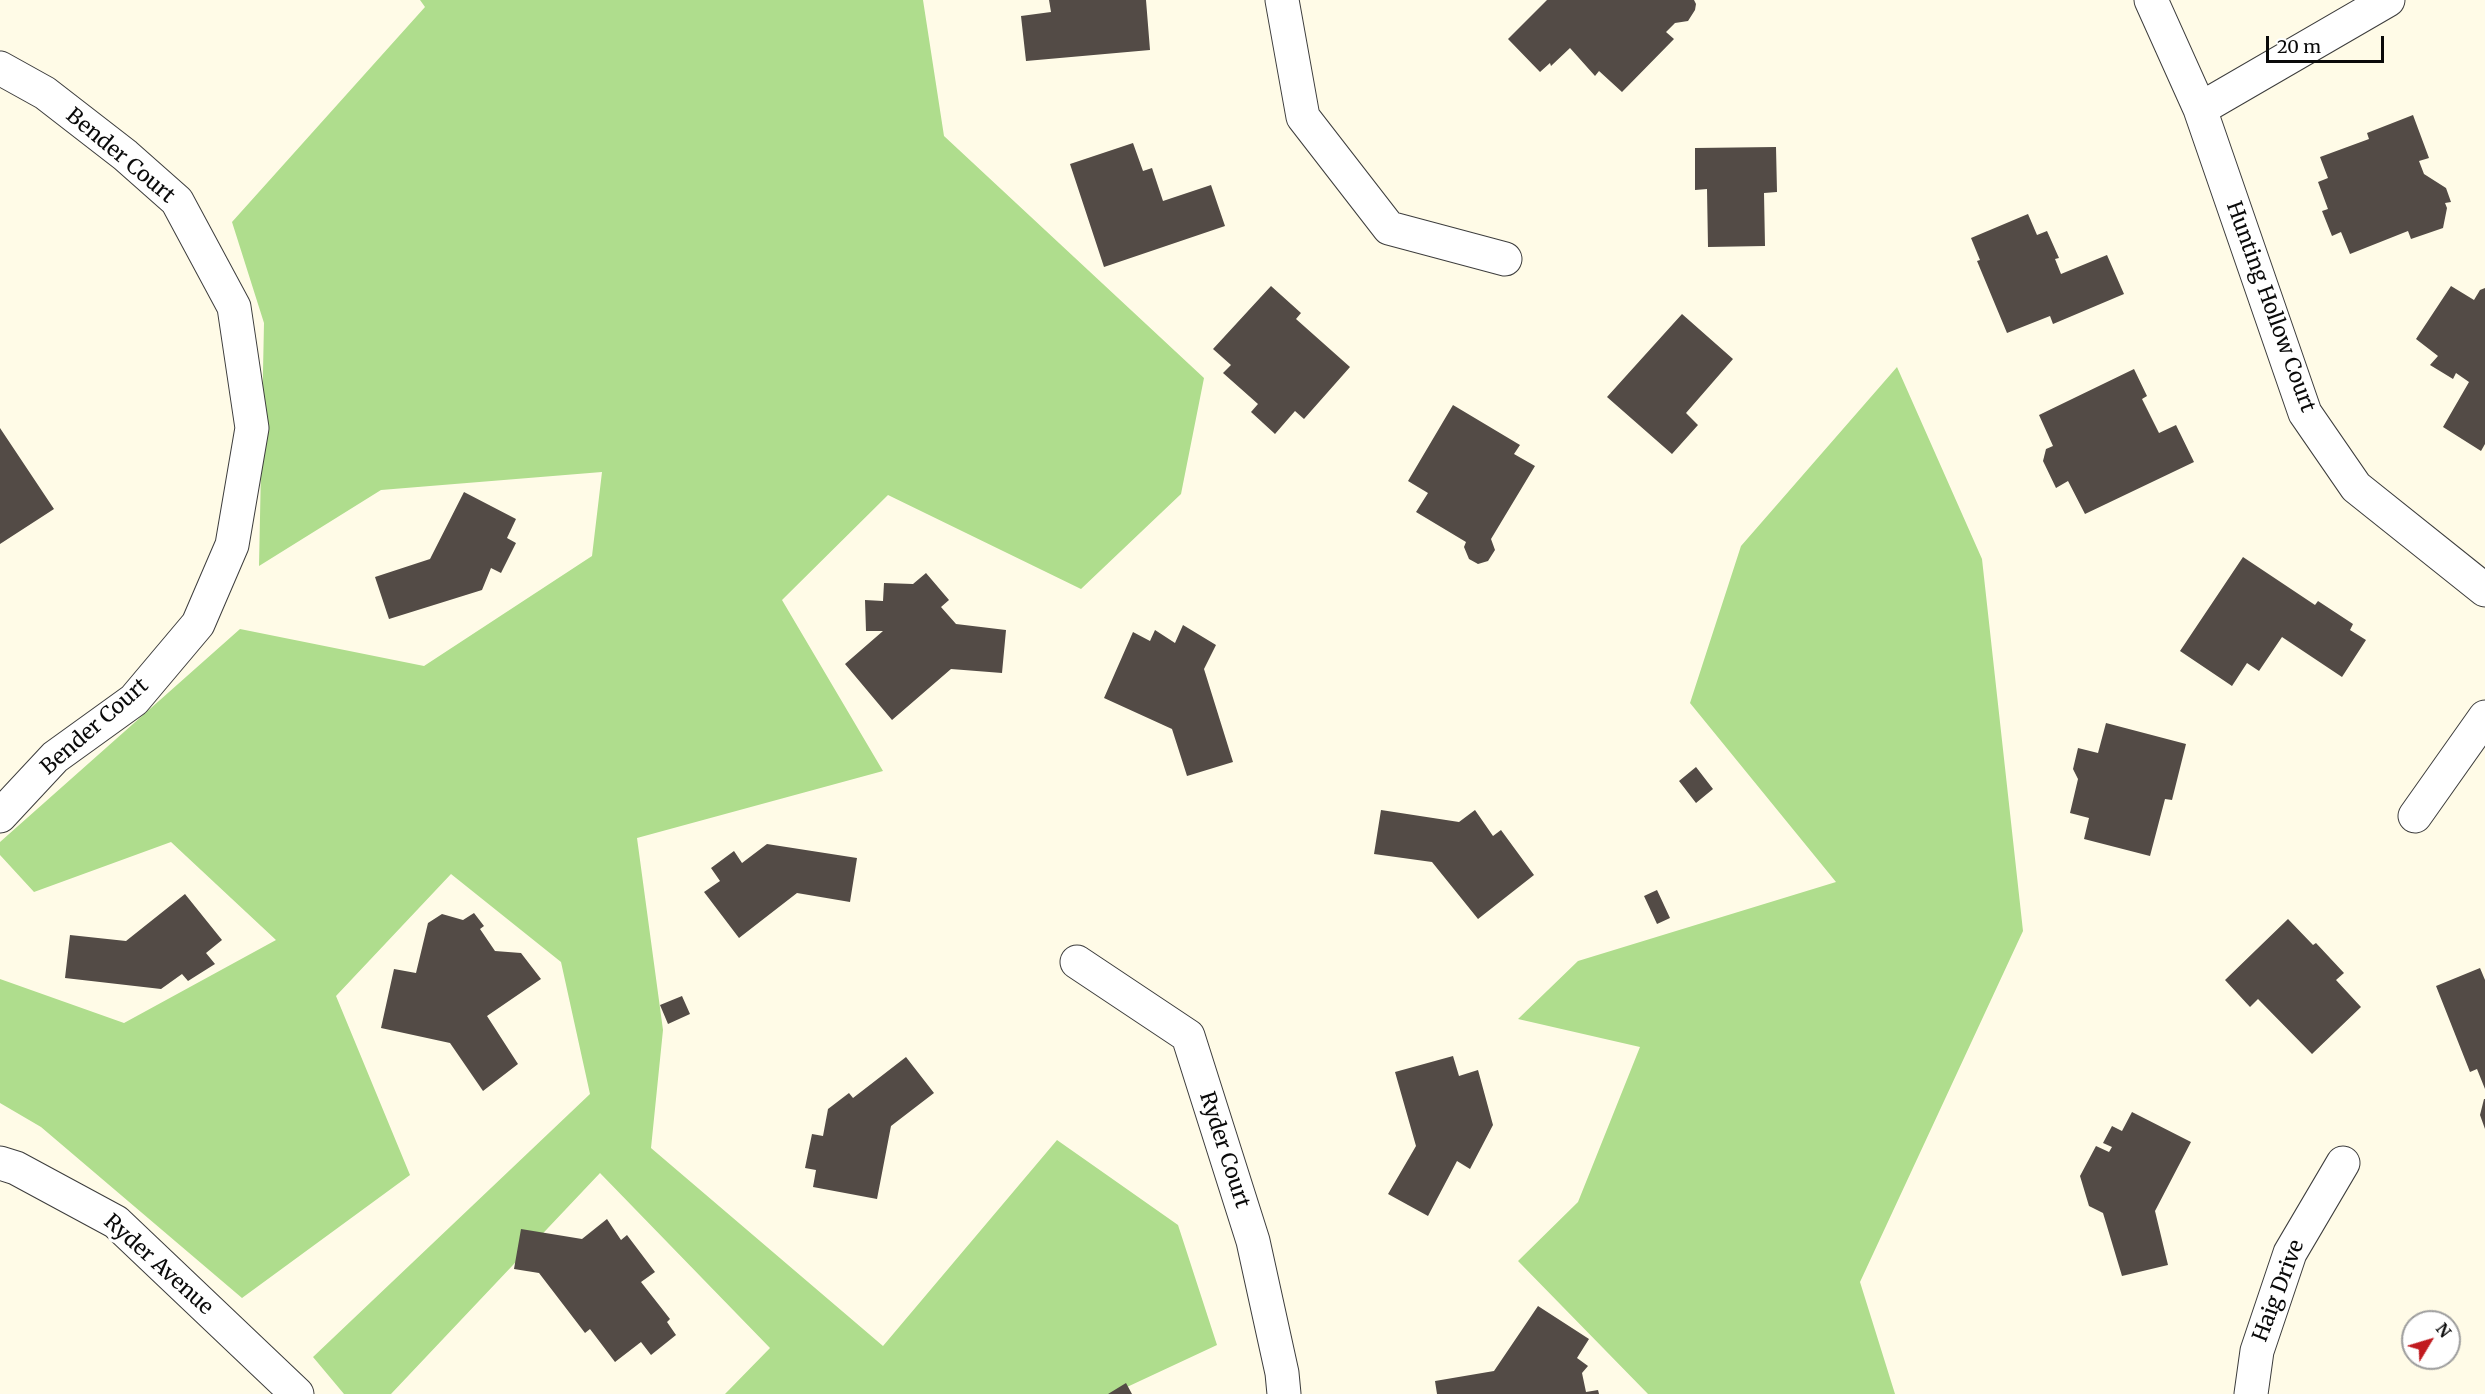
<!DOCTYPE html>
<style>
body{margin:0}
#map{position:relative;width:2485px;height:1394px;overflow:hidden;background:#fffbe7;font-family:Merriweather,serif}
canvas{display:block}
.north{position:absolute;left:2401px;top:1310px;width:60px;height:60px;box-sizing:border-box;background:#fff;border:2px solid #9d9d9d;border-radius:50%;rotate:52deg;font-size:16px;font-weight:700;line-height:24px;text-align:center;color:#0a0a0a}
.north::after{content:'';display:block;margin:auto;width:21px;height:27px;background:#c11a1f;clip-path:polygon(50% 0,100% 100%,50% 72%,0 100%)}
.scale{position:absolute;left:2266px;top:36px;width:118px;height:27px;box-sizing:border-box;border:3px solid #0a0a0a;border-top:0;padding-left:8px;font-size:18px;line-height:21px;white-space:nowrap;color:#0a0a0a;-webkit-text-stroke:4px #fff;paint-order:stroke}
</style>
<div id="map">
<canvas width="2485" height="1394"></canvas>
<div class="north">N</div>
<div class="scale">20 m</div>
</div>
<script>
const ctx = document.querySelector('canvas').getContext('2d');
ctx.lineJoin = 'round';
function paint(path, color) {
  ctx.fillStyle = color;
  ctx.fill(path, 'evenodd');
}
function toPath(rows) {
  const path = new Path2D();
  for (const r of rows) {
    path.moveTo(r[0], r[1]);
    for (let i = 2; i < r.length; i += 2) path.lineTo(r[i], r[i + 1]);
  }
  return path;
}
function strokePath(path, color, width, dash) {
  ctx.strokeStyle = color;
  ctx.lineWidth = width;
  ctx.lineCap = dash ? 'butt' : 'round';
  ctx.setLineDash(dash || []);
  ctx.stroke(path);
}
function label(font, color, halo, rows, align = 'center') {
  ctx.font = font + ' Merriweather,serif';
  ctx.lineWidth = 6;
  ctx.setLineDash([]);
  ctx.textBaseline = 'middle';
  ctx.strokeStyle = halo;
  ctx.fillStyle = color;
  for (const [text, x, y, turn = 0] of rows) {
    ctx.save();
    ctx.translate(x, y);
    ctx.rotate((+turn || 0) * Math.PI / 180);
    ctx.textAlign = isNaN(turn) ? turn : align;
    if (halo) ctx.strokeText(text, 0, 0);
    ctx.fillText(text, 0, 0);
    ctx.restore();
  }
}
paint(toPath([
 [420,0,923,0,944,136,1204,378,1181,494,1081,589,888,495,782,600,883,771,637,838,663,1030,651,1148,883,1346,1057,1140,1178,1225,1217,1345,1112,1394,725,1394,770,1348,600,1173,391,1394,344,1394,313,1357,590,1094,561,962,451,874,336,996,410,1175,242,1298,41,1127,0,1103,0,979,124,1023,276,940,171,842,34,892,0,855,0,842,240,629,424,666,592,556,602,472,381,490,259,566,264,323,232,222,425,7],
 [1897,367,1982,559,2023,931,1860,1282,1895,1394,1648,1394,1518,1261,1578,1202,1640,1047,1518,1019,1578,961,1836,882,1690,703,1741,546]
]), '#afdd8d');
paint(toPath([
 [1049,0,1146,0,1150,50,1026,61,1021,16,1051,12],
 [1547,0,1694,0,1696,4,1695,10,1688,21,1675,23,1666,32,1674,39,1622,92,1599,71,1595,76,1570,48,1551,66,1550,63,1540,72,1508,39],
 [2413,115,2429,158,2419,161,2424,174,2446,188,2451,202,2445,203,2447,208,2443,228,2411,239,2408,231,2350,254,2341,232,2332,236,2322,211,2328,209,2318,182,2328,178,2320,157,2369,139,2367,133],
 [1133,143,1143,171,1152,168,1163,201,1211,185,1225,226,1104,267,1070,164],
 [1776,147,1777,192,1764,193,1765,246,1708,247,1707,189,1695,190,1695,148],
 [2028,214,2037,235,2047,231,2059,258,2055,259,2061,274,2107,255,2124,294,2053,324,2050,316,2007,333,1977,261,1980,260,1971,238],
 [1271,286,1301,313,1296,319,1350,367,1304,419,1295,411,1275,434,1251,412,1258,404,1223,373,1231,365,1213,349],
 [2451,286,2474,300,2480,290,2485,288,2485,444,2481,451,2443,427,2469,382,2456,373,2453,379,2430,365,2438,356,2416,339],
 [1682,314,1733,359,1686,413,1698,425,1672,454,1607,397],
 [2134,369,2147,396,2142,399,2159,433,2176,425,2194,462,2085,514,2068,481,2056,488,2043,461,2046,449,2053,446,2039,415],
 [1453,405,1520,445,1514,454,1535,466,1491,539,1495,550,1488,561,1478,564,1469,559,1464,547,1466,542,1416,512,1428,493,1408,481],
 [0,428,54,509,0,544],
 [464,492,516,519,507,538,516,543,501,573,491,568,482,590,389,619,375,577,430,559],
 [2243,557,2315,605,2318,601,2353,624,2350,630,2366,640,2342,677,2282,637,2259,671,2247,663,2232,686,2180,651],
 [926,573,949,600,941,607,956,624,1006,630,1002,673,951,669,892,720,845,664,883,631,866,631,865,600,883,601,884,583,913,584],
 [1183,625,1216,645,1204,669,1233,762,1187,776,1172,729,1104,698,1133,632,1150,641,1155,630,1175,643],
 [2106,723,2186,744,2172,800,2165,799,2150,856,2084,839,2089,818,2070,813,2078,779,2073,769,2078,748,2098,753],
 [1696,767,1713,789,1696,803,1679,781],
 [1381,810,1459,822,1475,810,1493,836,1501,830,1534,875,1478,919,1432,862,1374,854],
 [767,844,857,858,850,902,797,893,739,938,704,892,720,881,711,868,734,851,742,863],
 [1657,890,1670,918,1657,924,1644,896],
 [185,894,222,940,206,953,215,964,188,981,182,974,161,989,65,978,70,935,126,941],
 [474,913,484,926,480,929,495,951,521,953,541,979,487,1016,518,1064,483,1091,450,1043,381,1028,394,969,416,973,428,923,442,914,463,920],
 [2288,919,2313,945,2316,943,2344,973,2336,980,2361,1007,2312,1054,2258,999,2250,1007,2225,980],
 [2480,968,2485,980,2485,1089,2477,1069,2470,1072,2436,986],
 [682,996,690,1014,668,1024,660,1005],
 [1453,1056,1459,1076,1478,1070,1493,1125,1470,1169,1457,1161,1428,1216,1388,1194,1416,1146,1395,1072],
 [906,1057,934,1093,891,1126,877,1199,813,1187,816,1170,805,1168,812,1134,823,1136,828,1109,849,1093,853,1098],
 [2484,1099,2485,1099,2485,1129,2480,1115],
 [2132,1112,2191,1142,2155,1211,2168,1265,2122,1276,2103,1213,2089,1206,2080,1176,2096,1146,2109,1152,2112,1147,2103,1143,2112,1126,2122,1131],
 [607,1219,621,1240,627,1235,655,1272,641,1282,670,1319,667,1322,676,1335,651,1355,641,1342,615,1362,590,1329,585,1333,539,1273,514,1269,521,1229,582,1239],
 [1538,1306,1589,1339,1577,1358,1588,1366,1582,1373,1586,1392,1598,1390,1599,1394,1437,1394,1435,1381,1494,1371],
 [1126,1383,1132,1394,1108,1394]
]), '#534b46');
const minor = toPath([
 [1282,0,1303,117,1389,228,1505,259],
 [2151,0,2200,109,2305,413,2356,487,2485,590],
 [0,68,45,93,125,155,177,201,234,307,252,428,232,545,198,624,134,700,55,757,0,816],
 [2200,109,2388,0],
 [2415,816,2485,717],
 [1077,962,1188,1036,1253,1241,1282,1373,1284,1394],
 [2251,1394,2257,1351,2290,1253,2343,1163]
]);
const tertiary = toPath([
 [0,1163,16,1168,116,1222,297,1394]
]);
strokePath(minor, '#3d3d3d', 35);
strokePath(tertiary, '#3d3d3d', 35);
strokePath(minor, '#fff', 33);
strokePath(tertiary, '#fff', 33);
label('21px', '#0a0a0a', '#fff', [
 ["Bender Court",120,156,40],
 ["Hunting Hollow Court",2270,307,70],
 ["Bender Court",95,727,-41],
 ["Ryder Court",1224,1150,72],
 ["Ryder Avenue",158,1265,42],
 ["Haig Drive",2279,1291,-69]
]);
</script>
